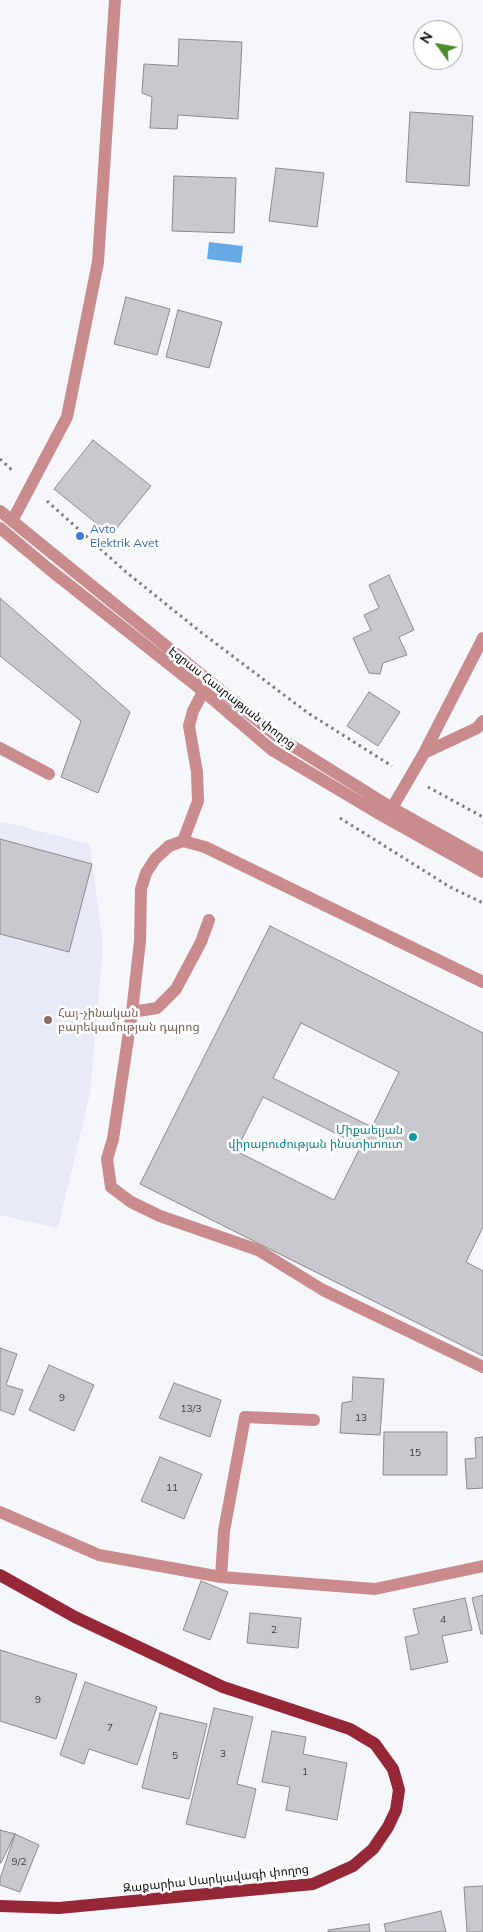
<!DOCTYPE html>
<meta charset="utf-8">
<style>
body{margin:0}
#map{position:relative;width:483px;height:1932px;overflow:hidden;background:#f6f7fc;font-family:Mulish,sans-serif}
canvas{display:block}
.north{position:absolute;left:413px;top:20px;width:50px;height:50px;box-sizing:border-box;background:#fff;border:1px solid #9e9e9f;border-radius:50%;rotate:302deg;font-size:14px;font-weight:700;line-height:20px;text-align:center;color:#0d0d0f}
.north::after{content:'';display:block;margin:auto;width:18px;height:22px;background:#4d8a29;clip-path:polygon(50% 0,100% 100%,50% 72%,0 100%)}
</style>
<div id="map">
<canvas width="483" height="1932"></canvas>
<div class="north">N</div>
</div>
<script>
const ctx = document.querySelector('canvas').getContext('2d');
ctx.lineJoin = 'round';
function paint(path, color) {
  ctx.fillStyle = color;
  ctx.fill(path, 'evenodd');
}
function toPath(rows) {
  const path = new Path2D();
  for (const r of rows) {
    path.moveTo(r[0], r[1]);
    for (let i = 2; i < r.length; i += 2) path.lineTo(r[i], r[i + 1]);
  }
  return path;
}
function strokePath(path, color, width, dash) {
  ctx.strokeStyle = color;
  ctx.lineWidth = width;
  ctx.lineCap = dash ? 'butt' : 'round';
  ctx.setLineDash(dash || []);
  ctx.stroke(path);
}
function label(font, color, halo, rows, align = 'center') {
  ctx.font = font + ' Mulish,"Noto Sans Armenian",sans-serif';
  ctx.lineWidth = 5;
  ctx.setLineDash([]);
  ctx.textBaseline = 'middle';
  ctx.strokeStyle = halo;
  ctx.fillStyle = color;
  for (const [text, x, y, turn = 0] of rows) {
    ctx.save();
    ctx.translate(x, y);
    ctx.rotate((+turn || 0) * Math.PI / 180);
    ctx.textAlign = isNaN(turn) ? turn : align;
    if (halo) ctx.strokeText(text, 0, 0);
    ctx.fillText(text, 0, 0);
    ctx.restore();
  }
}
paint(toPath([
 [0,821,90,844,103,946,90,1094,58,1228,0,1215]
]), '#e9eaf7');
paint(toPath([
 [209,242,243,246,241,263,207,259]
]), '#66aae5');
const building = toPath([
 [179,39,242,42,238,119,178,115,177,129,150,128,152,97,142,93,144,64,178,66,179,39],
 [410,112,473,116,469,186,406,182,410,112],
 [276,168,324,173,317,227,269,221,276,168],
 [174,176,236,178,234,233,172,231,174,176],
 [126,297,170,309,157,355,114,344,126,297],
 [178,310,222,322,209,368,166,357,178,310],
 [93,440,151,486,111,535,54,489,93,440],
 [389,575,414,630,399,637,407,655,383,663,380,674,369,673,353,638,371,630,364,615,379,608,369,585,389,575],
 [0,598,130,712,98,793,61,777,81,721,0,656,0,598],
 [369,692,400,712,378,746,347,726,369,692],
 [0,839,92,864,69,952,0,934,0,839],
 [270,926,483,1033,483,1227,466,1262,483,1271,483,1356,140,1184,270,926],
 [301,1023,399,1072,372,1127,273,1078,301,1023],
 [263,1097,361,1146,334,1200,236,1151,263,1097],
 [0,1348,17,1354,6,1385,23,1390,14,1415,0,1410,0,1348],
 [49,1365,94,1385,74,1431,29,1410,49,1365],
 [353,1377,384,1379,380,1435,340,1433,342,1403,352,1401,353,1377],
 [174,1383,221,1400,210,1437,159,1418,174,1383],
 [384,1432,447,1432,447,1475,383,1475,384,1432],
 [483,1437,483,1488,467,1489,465,1459,476,1458,475,1438,483,1437],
 [160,1457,202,1474,184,1519,141,1501,160,1457],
 [201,1581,228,1592,210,1640,183,1630,201,1581],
 [483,1595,483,1634,481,1634,472,1598,483,1595],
 [465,1598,472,1630,442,1636,448,1662,411,1670,405,1637,419,1634,413,1609,465,1598],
 [250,1613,301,1618,298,1648,247,1643,250,1613],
 [0,1650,77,1674,56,1739,0,1721,0,1650],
 [85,1682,157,1707,137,1765,89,1749,84,1764,60,1755,85,1682],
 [214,1708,253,1717,237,1784,256,1789,245,1838,186,1824,214,1708],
 [160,1713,207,1724,189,1799,142,1788,160,1713],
 [272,1731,306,1737,303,1754,347,1763,337,1820,286,1810,290,1787,262,1782,272,1731],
 [0,1830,15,1834,1,1863,0,1863,0,1830],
 [15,1834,39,1845,20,1892,0,1885,0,1879,15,1834],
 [483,1886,483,1932,467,1932,464,1887,483,1886],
 [441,1911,446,1932,386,1932,384,1924,441,1911],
 [369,1924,370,1932,328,1932,328,1930,369,1924]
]);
paint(building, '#c9c8ce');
strokePath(building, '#8b8a8f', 1);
strokePath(toPath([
 [0,459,14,472],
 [47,501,126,572,202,633,308,713,392,766],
 [428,787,483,817],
 [340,818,450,887,483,903]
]), '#7c7c7f', 3, [2.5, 4]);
strokePath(toPath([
 [0,511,278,737,392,808,483,859],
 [12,521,67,417,98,262,115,0],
 [0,528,49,569,203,691,272,750,383,816,483,872],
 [0,748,49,774],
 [424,753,477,728,483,721],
 [392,808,424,753,483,638],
 [183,841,198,801,197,772,189,726,193,711,206,686],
 [483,982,205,847,183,841,169,846,155,859,146,873,141,889,140,941,132,1012,113,1139,107,1159,111,1187,131,1202,160,1216,258,1250,323,1290,483,1367],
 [132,1012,157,1008,176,989,201,942,209,920],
 [0,1512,99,1555,221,1577,375,1589,483,1566],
 [221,1577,224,1531,245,1417,314,1420]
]), '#c98b8c', 12);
strokePath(toPath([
 [0,1575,75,1617,223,1687,350,1729,375,1744,393,1769,399,1790,396,1810,388,1827,373,1849,353,1866,313,1884,59,1908,0,1906]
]), '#962736', 12);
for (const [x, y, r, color] of [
 [80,536,5,"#3f7fe0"],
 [48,1020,5,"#8d6e63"],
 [413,1137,5,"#0f9aa8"]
]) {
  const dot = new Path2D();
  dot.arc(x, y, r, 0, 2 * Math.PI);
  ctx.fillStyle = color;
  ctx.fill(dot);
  strokePath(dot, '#fff', 2);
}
label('10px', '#3c3c3f', null, [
 ["9",62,1398],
 ["13/3",191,1409],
 ["13",361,1418],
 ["15",415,1453],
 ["11",172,1488],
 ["4",443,1620],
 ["2",274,1630],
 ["9",38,1700],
 ["7",110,1728],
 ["3",223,1754],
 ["5",175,1756],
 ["1",305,1772],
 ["9/2",19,1862]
]);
label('12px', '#366cbe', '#fff', [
 ["Avto",90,529],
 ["Elektrik Avet",90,543]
], 'left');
label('12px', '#0d0d0f', '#fff', [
 ["Էզրաս Հասրաթյան փողոց",232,698,38],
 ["Զաքարիա Սարկավագի փողոց",216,1879,-6]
]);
label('12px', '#785e54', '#fff', [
 ["Հայ-չինական",58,1013],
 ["բարեկամության դպրոց",58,1027]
], 'left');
label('12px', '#0d838f', '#fff', [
 ["Միքաելյան",403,1130],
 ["վիրաբուժության ինստիտուտ",403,1144]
], 'right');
</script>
